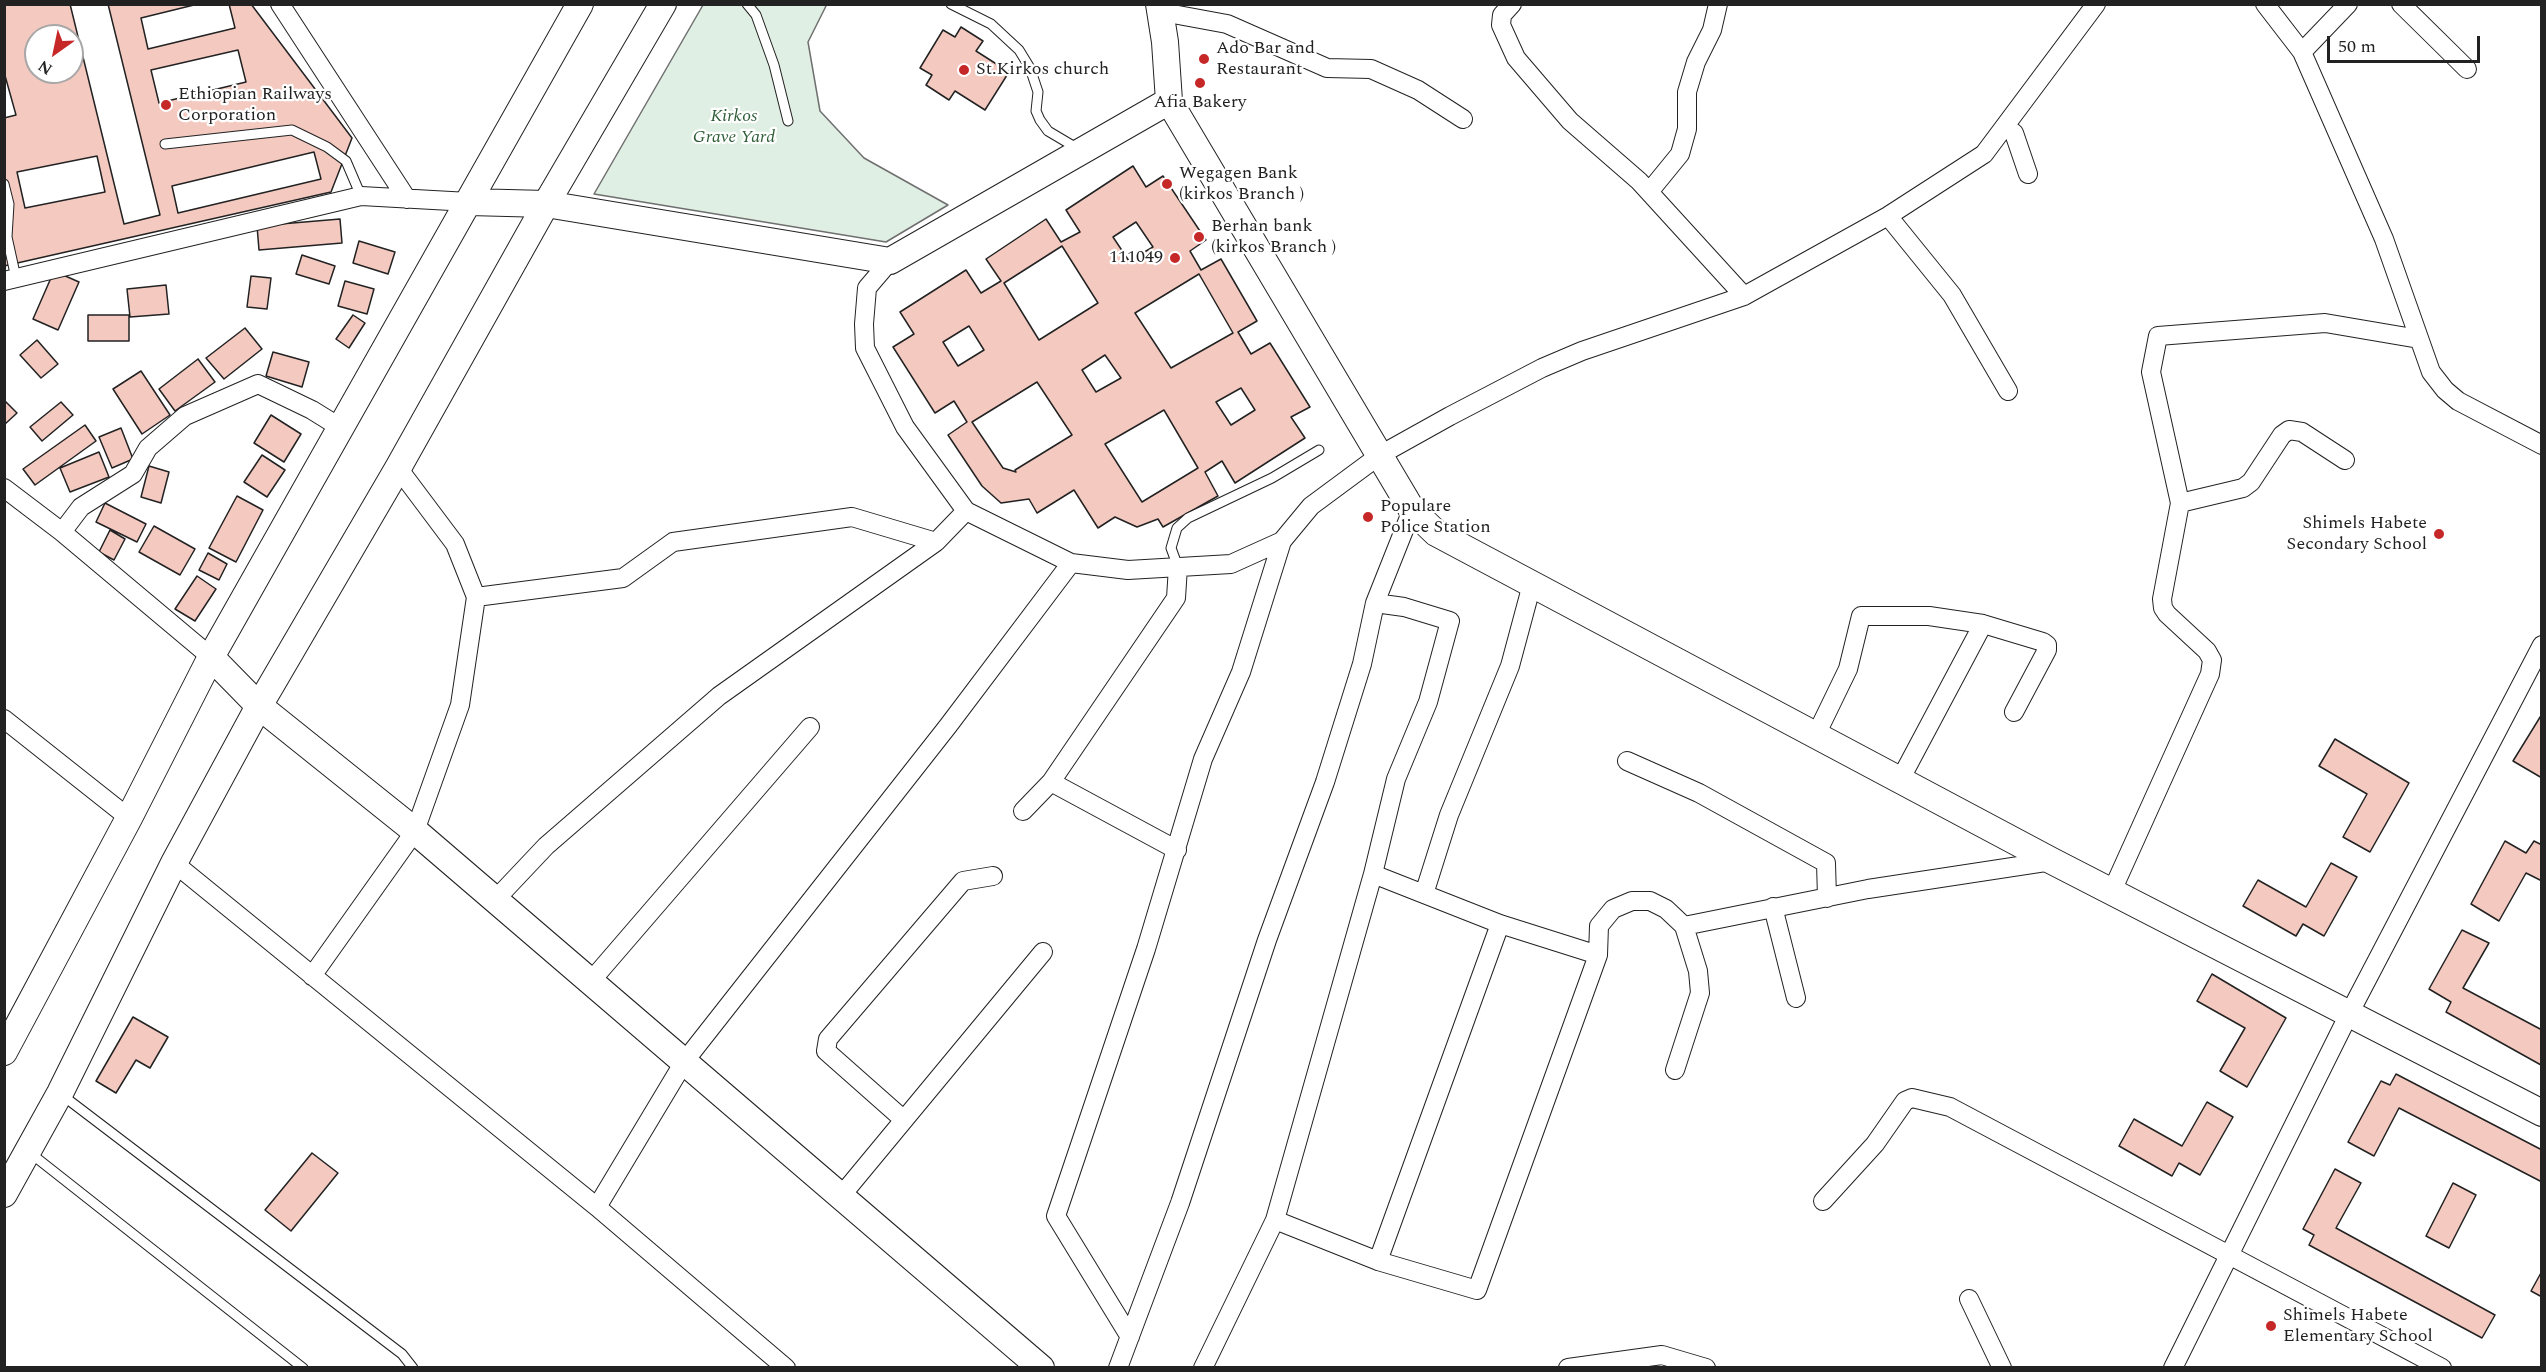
<!DOCTYPE html>
<style>
body{margin:0}
#map{position:relative;width:2546px;height:1372px;overflow:hidden;background:#fff;font-family:Spectral,serif}
canvas{display:block}
.frame{position:absolute;inset:0;border:6px solid #222;pointer-events:none}
.north{position:absolute;left:24px;top:24px;width:60px;height:60px;box-sizing:border-box;background:#fff;border:2px solid #a7a7a7;border-radius:50%;rotate:213deg;font-size:16px;font-weight:700;line-height:24px;text-align:center;color:#222}
.north::after{content:'';display:block;margin:auto;width:21px;height:27px;background:#c62828;clip-path:polygon(50% 0,100% 100%,50% 72%,0 100%)}
.scale{position:absolute;left:2327px;top:36px;width:153px;height:27px;box-sizing:border-box;border:3px solid #222;border-top:0;padding-left:8px;font-size:18px;line-height:21px;white-space:nowrap;color:#222;-webkit-text-stroke:4px #fff;paint-order:stroke}
</style>
<div id="map">
<canvas width="2546" height="1372"></canvas>
<div class="frame"></div>
<div class="north">N</div>
<div class="scale">50 m</div>
</div>
<script>
const ctx = document.querySelector('canvas').getContext('2d');
ctx.lineJoin = 'round';
function paint(path, color) {
  ctx.fillStyle = color;
  ctx.fill(path, 'evenodd');
}
function toPath(rows) {
  const path = new Path2D();
  for (const r of rows) {
    path.moveTo(r[0], r[1]);
    for (let i = 2; i < r.length; i += 2) path.lineTo(r[i], r[i + 1]);
  }
  return path;
}
function strokePath(path, color, width, dash) {
  ctx.strokeStyle = color;
  ctx.lineWidth = width;
  ctx.lineCap = dash ? 'butt' : 'round';
  ctx.setLineDash(dash || []);
  ctx.stroke(path);
}
function label(font, color, halo, rows, align = 'center') {
  ctx.font = font + ' Spectral,serif';
  ctx.lineWidth = 4.5;
  ctx.setLineDash([]);
  ctx.textBaseline = 'middle';
  ctx.strokeStyle = halo;
  ctx.fillStyle = color;
  for (const [text, x, y, turn = 0] of rows) {
    ctx.save();
    ctx.translate(x, y);
    ctx.rotate((+turn || 0) * Math.PI / 180);
    ctx.textAlign = isNaN(turn) ? turn : align;
    if (halo) ctx.strokeText(text, 0, 0);
    ctx.fillText(text, 0, 0);
    ctx.restore();
  }
}
const green = toPath([
 [827,4,808,42,820,111,864,158,948,205,886,242,594,194,703,5,827,4]
]);
paint(green, '#e0efe3');
strokePath(green, '#6f6f6f', 1.5);
const building = toPath([
 [4,4,251,4,352,138,331,192,4,266,4,4],
 [36,36,72,36,72,72,36,72,36,36],
 [70,4,108,4,160,215,124,224,70,4],
 [198,4,229,4,235,28,148,49,141,18,198,4],
 [961,27,983,41,976,51,1009,72,985,110,955,91,949,100,926,85,932,75,920,68,943,30,955,37,961,27],
 [238,50,246,82,159,103,151,70,238,50],
 [4,72,16,115,4,118,4,72],
 [314,152,321,179,178,213,172,186,314,152],
 [97,156,105,192,25,208,17,172,97,156],
 [1133,166,1146,187,1163,176,1206,240,1190,251,1201,270,1221,259,1257,321,1238,332,1251,354,1270,343,1310,407,1291,417,1305,438,1235,483,1222,461,1205,472,1218,496,1163,527,1158,519,1137,527,1115,517,1098,528,1074,490,1037,513,1029,499,1001,503,982,486,948,435,967,422,954,401,935,413,893,347,914,334,900,312,966,270,981,293,1001,281,986,259,1046,219,1061,242,1080,232,1066,210,1133,166],
 [1136,222,1153,247,1129,261,1113,237,1136,222],
 [1062,246,1098,303,1039,340,1004,283,1062,246],
 [1199,274,1233,333,1171,368,1135,313,1199,274],
 [969,326,984,350,958,366,943,342,969,326],
 [1105,355,1121,378,1096,392,1082,370,1105,355],
 [1037,382,1072,435,1015,470,1016,472,1003,468,972,422,1037,382],
 [1241,388,1255,410,1231,425,1216,402,1241,388],
 [1164,410,1198,468,1142,502,1105,444,1164,410],
 [340,219,342,243,259,250,257,226,340,219],
 [359,241,395,252,388,274,353,263,359,241],
 [302,255,335,266,329,284,296,274,302,255],
 [54,271,79,282,58,330,33,319,54,271],
 [251,276,271,278,267,309,247,307,251,276],
 [345,281,374,289,367,314,338,306,345,281],
 [166,285,169,314,130,317,127,289,166,285],
 [88,315,129,315,129,341,88,341,88,315],
 [353,315,365,323,349,348,336,339,353,315],
 [245,328,262,349,224,379,206,358,245,328],
 [37,340,58,364,41,378,20,355,37,340],
 [273,352,309,362,302,387,266,376,273,352],
 [198,359,215,382,175,411,159,389,198,359],
 [141,371,170,415,142,434,113,389,141,371],
 [4,400,17,413,4,425,4,400],
 [61,402,73,415,42,441,30,427,61,402],
 [271,415,301,434,284,462,254,443,271,415],
 [85,425,96,441,35,485,23,469,85,425],
 [121,428,133,459,112,468,99,437,121,428],
 [99,452,109,477,70,492,60,468,99,452],
 [262,455,285,470,267,497,244,482,262,455],
 [149,466,169,472,161,503,141,497,149,466],
 [237,496,263,510,236,562,209,548,237,496],
 [105,503,146,524,137,542,96,522,105,503],
 [154,526,195,549,180,575,139,552,154,526],
 [110,530,125,539,114,560,99,552,110,530],
 [208,553,227,564,219,580,199,570,208,553],
 [197,576,216,589,195,621,175,609,197,576],
 [2542,714,2542,778,2513,761,2542,714],
 [2335,739,2409,783,2370,852,2343,837,2367,794,2319,766,2335,739],
 [2505,841,2526,853,2534,841,2542,845,2542,881,2526,873,2499,921,2471,904,2505,841],
 [2331,863,2357,877,2324,936,2303,924,2296,936,2243,906,2258,880,2306,907,2331,863],
 [2462,930,2489,943,2463,988,2542,1030,2541,1065,2446,1012,2451,1002,2429,989,2462,930],
 [2212,974,2286,1018,2247,1087,2220,1071,2245,1028,2197,1001,2212,974],
 [133,1017,168,1037,150,1068,136,1060,116,1093,96,1081,133,1017],
 [2396,1074,2542,1150,2542,1182,2399,1108,2374,1156,2348,1142,2381,1081,2390,1085,2396,1074],
 [2207,1102,2233,1117,2200,1175,2179,1163,2172,1176,2119,1146,2134,1119,2182,1146,2207,1102],
 [312,1153,338,1173,291,1231,265,1210,312,1153],
 [2335,1169,2361,1183,2336,1228,2495,1315,2482,1338,2309,1245,2314,1235,2303,1229,2335,1169],
 [2453,1183,2476,1195,2449,1248,2426,1236,2453,1183],
 [2542,1271,2542,1297,2531,1291,2542,1271]
]);
paint(building, '#f3c9c0');
strokePath(building, '#222', 1.5);
const lane = toPath([
 [747,4,756,15,774,65,788,121],
 [951,4,991,24,1019,50,1030,68,1038,92,1036,111,1040,120,1048,131,1080,150],
 [165,144,292,130,327,147,346,161,361,196],
 [4,184,9,204,7,237,16,278],
 [1178,567,1171,548,1177,528,1188,518,1272,478,1319,450],
 [62,1095,402,1354,413,1368],
 [29,1152,303,1368]
]);
const street = toPath([
 [280,4,407,199],
 [1512,4,1502,15,1501,25,1516,58,1570,121,1639,181,1744,296],
 [2265,4,2302,52,2384,239,2431,372,2445,390,2458,401,2542,445],
 [2401,4,2467,69],
 [1162,12,1227,24,1327,68,1371,69,1418,90,1463,119],
 [2302,52,2348,4],
 [2005,127,2014,133,2028,174],
 [1649,192,1680,154,1687,129,1687,92,1696,62,1712,30,1718,4],
 [1888,216,1952,295,2008,391],
 [890,261,867,288,864,324,865,348,905,427,966,511,1071,563,1128,570,1231,564,1282,541,1311,506,1380,455,1450,416,1542,368,1582,351,1744,296,1888,216,1984,154,2096,4],
 [4,281,361,196,469,202],
 [398,468,455,544,476,597],
 [4,488,62,532,211,657],
 [2180,503,2151,372,2158,336,2325,323,2419,339],
 [62,532,81,507,133,474,148,448,185,416,258,384,312,410,341,428],
 [4,719,129,818],
 [1816,735,1848,669,1861,616,1929,616,1983,624,2043,642,2047,645,2047,650,2014,712],
 [1627,761,1699,793,1826,863,1827,898],
 [1900,780,1983,624],
 [1051,782,1177,850],
 [1023,811,1051,782,1176,598,1178,567],
 [174,863,597,1207,786,1368],
 [1373,874,1396,779,1428,702,1450,621,1404,607,1375,603,1412,510],
 [2112,891,2210,674,2212,660,2207,651,2167,614,2163,608,2162,599,2180,503,2243,488,2251,482,2282,435,2289,430,2302,432,2345,460],
 [1424,894,1449,815,1510,666,1532,584],
 [495,900,546,846,719,696,936,542],
 [1773,907,1796,998],
 [1684,926,1868,889,2052,861],
 [312,976,415,831,460,705,476,597,623,578,673,542,852,517,936,542,966,511],
 [591,981,810,727],
 [904,1120,826,1051,828,1039,963,881,993,876],
 [841,1196,1043,952],
 [1823,1201,1875,1144,1905,1101,1912,1098,1950,1107,2442,1368],
 [597,1207,684,1062,948,726,1071,563],
 [1275,1220,1378,1261,1477,1290,1598,955,1599,926,1613,909,1632,901,1650,901,1666,909,1684,926,1698,971,1700,993,1675,1070],
 [1378,1261,1500,924],
 [1969,1299,2002,1368],
 [1130,1337,1056,1216,1146,949,1203,759,1241,672,1282,541],
 [1118,1368,1180,1203,1267,940,1325,782,1362,664,1375,603],
 [1203,1368,1275,1220,1373,874,1500,924,1598,955],
 [1568,1368,1662,1355,1706,1368],
 [2173,1368,2349,1014,2542,645]
]);
const secondary = toPath([
 [1159,4,1165,42,1169,101,1412,510,1436,533,2052,861,2542,1113],
 [469,202,546,204,890,261,1169,101],
 [211,657,259,706,415,831,1041,1368],
 [4,1052,129,818,211,657,580,4],
 [4,1194,60,1093,174,863,259,706,398,468,546,204,663,4]
]);
strokePath(lane, '#222', 11);
strokePath(street, '#222', 20);
strokePath(secondary, '#222', 28);
strokePath(lane, '#fff', 9);
strokePath(street, '#fff', 18);
strokePath(secondary, '#fff', 26);
for (const [x, y, r, color] of [
 [1204,59,6,"#c62828"],
 [964,70,6,"#c62828"],
 [1200,83,6,"#c62828"],
 [166,105,6,"#c62828"],
 [1167,184,6,"#c62828"],
 [1199,237,6,"#c62828"],
 [1175,258,6,"#c62828"],
 [1368,517,6,"#c62828"],
 [2439,534,6,"#c62828"],
 [2271,1326,6,"#c62828"]
]) {
  const dot = new Path2D();
  dot.arc(x, y, r, 0, 2 * Math.PI);
  ctx.fillStyle = color;
  ctx.fill(dot);
  strokePath(dot, '#fff', 2);
}
label('18px', '#222', '#fff', [
 ["Ado Bar and",1216,49],
 ["Restaurant",1216,70],
 ["St.Kirkos church",976,70],
 ["Ethiopian Railways",178,95],
 ["Corporation",178,116],
 ["Afia Bakery",1200,103,"center"],
 ["Wegagen Bank",1179,174],
 ["(kirkos Branch )",1179,195],
 ["Berhan bank",1211,227],
 ["(kirkos Branch )",1211,248],
 ["111049",1163,258,"right"],
 ["Populare",1380,507],
 ["Police Station",1380,528],
 ["Shimels Habete",2427,524,"right"],
 ["Secondary School",2427,545,"right"],
 ["Shimels Habete",2283,1316],
 ["Elementary School",2283,1337]
], 'left');
label('italic 18px', '#2f5e38', '#fff', [
 ["Kirkos",734,117],
 ["Grave Yard",734,138]
]);
</script>
